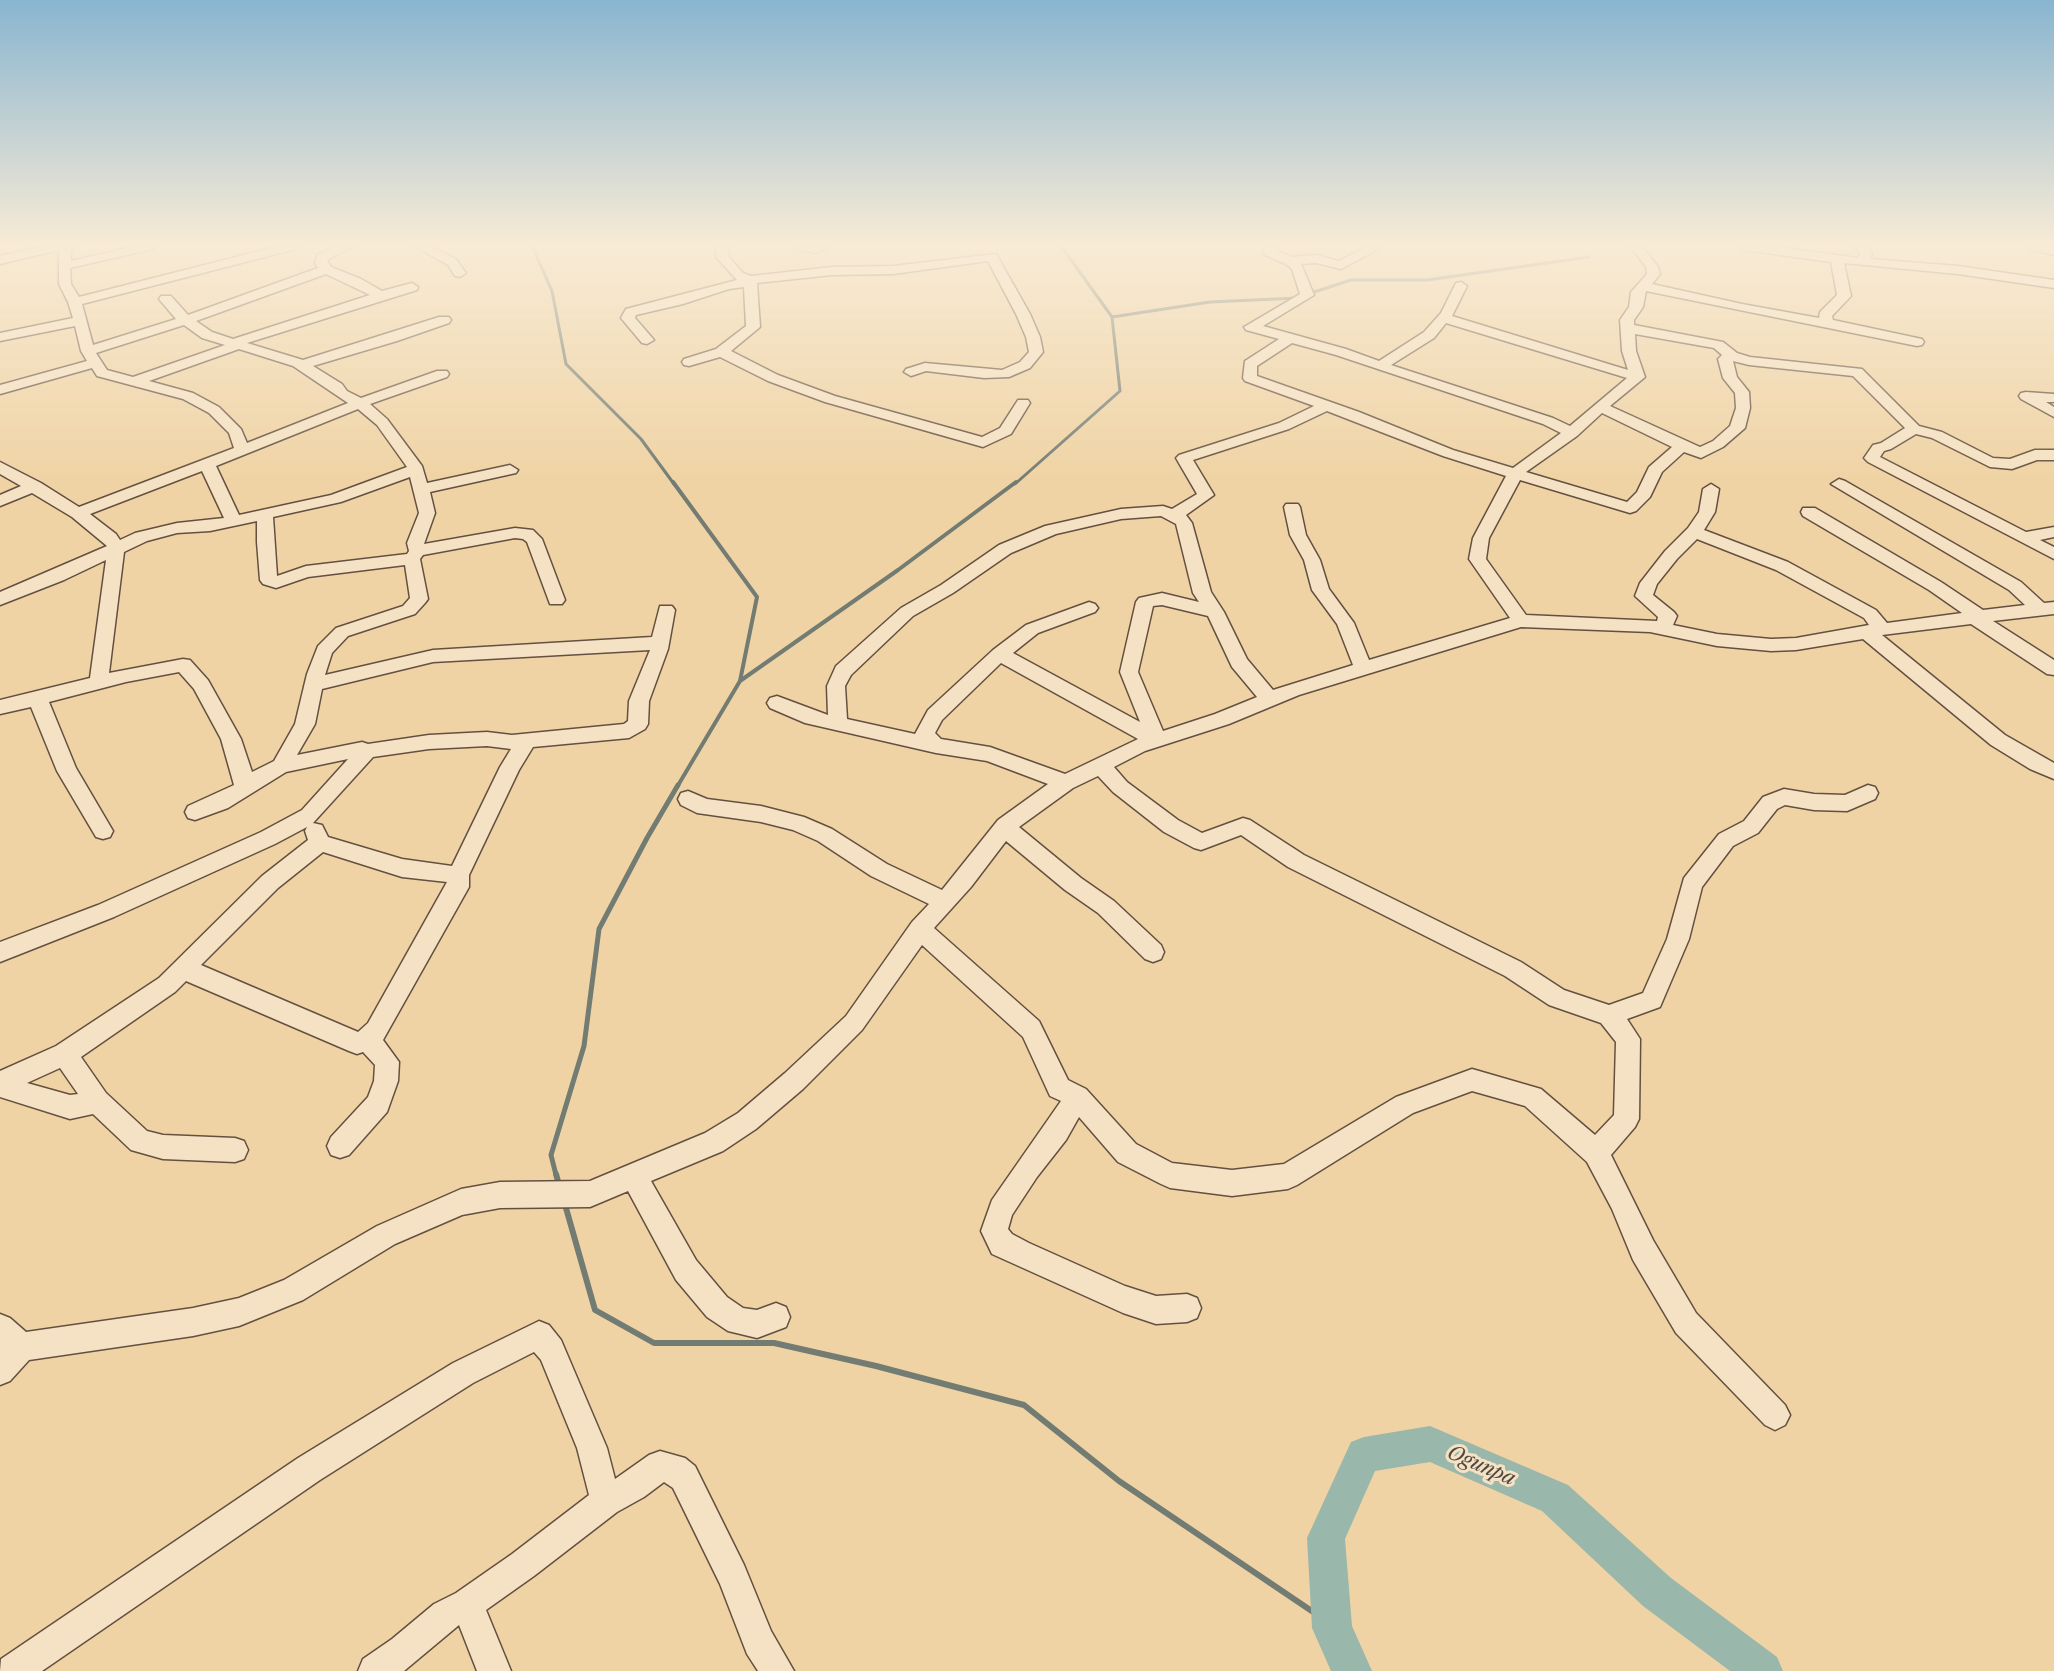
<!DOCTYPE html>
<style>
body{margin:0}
canvas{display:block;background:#efd3a4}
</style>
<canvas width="2054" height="1671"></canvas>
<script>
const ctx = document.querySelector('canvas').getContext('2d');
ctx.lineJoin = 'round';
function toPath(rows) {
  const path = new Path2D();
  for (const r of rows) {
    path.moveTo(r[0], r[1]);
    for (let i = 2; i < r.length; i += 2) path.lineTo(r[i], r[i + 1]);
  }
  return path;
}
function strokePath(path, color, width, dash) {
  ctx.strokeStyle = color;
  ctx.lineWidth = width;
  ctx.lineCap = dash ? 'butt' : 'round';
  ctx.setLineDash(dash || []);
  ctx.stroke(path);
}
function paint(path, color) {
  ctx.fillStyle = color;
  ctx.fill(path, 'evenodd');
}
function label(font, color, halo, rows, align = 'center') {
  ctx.font = font + ' "Libre Caslon Text",serif';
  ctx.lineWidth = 6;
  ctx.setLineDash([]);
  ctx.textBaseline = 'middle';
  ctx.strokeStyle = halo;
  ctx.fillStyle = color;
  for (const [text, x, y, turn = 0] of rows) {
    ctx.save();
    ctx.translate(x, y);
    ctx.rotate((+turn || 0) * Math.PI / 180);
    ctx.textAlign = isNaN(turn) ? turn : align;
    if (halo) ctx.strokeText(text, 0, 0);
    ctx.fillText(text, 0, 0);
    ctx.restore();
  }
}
strokePath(toPath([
 [532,246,552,291,566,364,641,439,674,484],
 [1308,294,1351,280,1427,280,1589,257],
 [1112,317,1210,302,1297,298],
 [1015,484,1120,391,1112,317,1061,246]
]), '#727c73', 3);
strokePath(toPath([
 [673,482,757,597,740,681,677,787],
 [740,681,898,570,1016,482]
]), '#727c73', 4);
strokePath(toPath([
 [556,1175,551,1155,584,1046,599,929,647,838,678,785]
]), '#727c73', 5);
strokePath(toPath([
 [556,1174,559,1185],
 [564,1201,595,1310,654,1343,774,1343,876,1366,1024,1405,1119,1481,1331,1624]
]), '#727c73', 6);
paint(toPath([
 [1430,1426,1568,1485,1671,1578,1777,1657,1783,1671,1730,1671,1643,1606,1542,1511,1430,1462,1375,1471,1345,1539,1352,1626,1372,1671,1331,1671,1312,1628,1307,1538,1351,1442,1364,1437,1430,1426]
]), '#9ab7ab');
const minor = toPath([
 [44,246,71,246,71,261,135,246,155,246,153,249,70,268,71,284,79,297,279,246,298,246,296,249,82,304,93,345,176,319,159,299,161,296,171,296,188,315,318,268,315,263,317,255,338,246,353,246,327,260,331,267,361,279,382,291,412,283,418,287,417,290,247,343,303,360,439,317,449,317,451,320,449,323,397,341,313,366,342,384,347,391,361,398,437,371,447,371,449,374,447,377,370,404,387,419,422,466,427,483,510,465,518,470,516,473,430,492,435,513,424,544,515,528,533,530,542,539,565,600,562,604,550,604,527,542,523,539,515,538,423,555,420,559,428,599,425,603,415,614,348,636,332,653,325,675,433,650,652,637,660,606,672,606,675,610,668,649,649,701,648,724,645,729,629,738,533,747,519,770,469,875,469,887,383,1040,399,1062,398,1081,387,1112,349,1155,340,1158,331,1155,327,1146,331,1137,368,1097,374,1081,375,1065,363,1052,357,1054,349,1051,186,981,175,992,81,1057,106,1093,147,1131,163,1135,235,1138,244,1141,248,1150,244,1159,235,1162,163,1159,131,1150,93,1114,70,1119,0,1097,0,1071,56,1046,159,978,262,876,308,840,305,831,307,827,275,844,114,917,0,962,0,942,98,905,261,832,302,810,348,759,286,772,228,808,195,820,188,818,185,812,188,806,234,785,221,739,194,689,179,672,126,682,49,702,76,768,113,831,110,837,103,839,96,837,57,771,31,707,0,714,0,700,90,678,106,560,64,580,0,605,0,592,107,546,72,517,32,493,0,506,0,495,21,486,0,474,0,462,41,483,79,507,234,448,229,433,209,413,183,399,97,376,92,368,0,394,0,385,87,361,81,351,75,326,0,341,0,333,73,318,68,302,59,284,59,250,0,264,0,256,44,246],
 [326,274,370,295,233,339,212,332,196,321,326,274],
 [184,325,202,338,225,345,133,377,107,370,96,353,184,325],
 [239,349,293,366,348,403,247,443,241,429,219,407,193,393,149,381,239,349],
 [358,409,377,425,407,467,331,495,239,515,216,466,358,409],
 [202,471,224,518,177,523,135,533,120,540,116,534,90,514,202,471],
 [410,477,419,513,407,543,409,551,407,554,306,566,277,576,273,517,341,502,410,477],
 [257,521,257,542,260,580,263,584,276,588,308,577,405,565,410,598,403,606,336,628,318,646,307,674,295,724,274,761,252,772,241,739,208,680,190,660,183,659,109,673,124,552,147,541,177,533,210,531,257,521],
 [650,650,629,701,628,721,624,724,512,735,487,732,429,735,368,744,362,742,297,755,315,724,322,689,433,662,650,650],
 [487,746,511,749,500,767,452,866,402,859,328,837,322,825,313,823,373,757,429,749,487,746],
 [323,852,402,877,447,882,368,1023,358,1032,201,965,278,888,323,852],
 [60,1068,78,1094,70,1095,27,1083,60,1068],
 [414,246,429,246,456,259,466,273,460,277,455,276,448,265,414,246],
 [715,246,727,246,729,257,743,273,751,276,832,267,893,266,996,254,1030,314,1040,337,1043,352,1030,368,1009,377,984,378,926,371,911,376,904,372,906,369,925,363,1002,370,1020,362,1029,352,1026,337,1016,314,988,261,893,274,832,275,757,283,760,327,731,351,778,375,835,396,982,437,1000,428,1018,400,1028,400,1030,403,1011,434,983,447,825,402,768,381,720,357,689,366,684,365,682,362,684,359,716,349,746,326,744,287,729,289,683,304,636,315,635,318,654,340,647,344,642,343,621,318,626,309,737,280,717,258,715,246],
 [796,246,830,246,816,253,798,249,796,246],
 [1266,246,1278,246,1276,250,1292,257,1316,255,1339,261,1367,246,1381,246,1379,249,1341,269,1316,263,1301,264,1314,295,1263,326,1346,349,1379,361,1424,332,1441,313,1456,283,1461,282,1467,286,1452,316,1628,370,1622,351,1620,320,1629,307,1631,292,1647,274,1646,267,1630,246,1642,246,1658,267,1660,274,1652,284,1742,304,1819,318,1820,312,1837,295,1831,262,1744,250,1738,246,1769,246,1858,258,1860,254,1856,246,1868,246,1872,254,1870,259,1958,266,2054,280,2054,288,1958,274,1844,263,1851,296,1832,316,1833,320,1922,339,1924,342,1922,345,1917,346,1646,291,1643,307,1634,320,1634,325,1723,342,1737,353,1750,357,1862,369,1919,426,1942,432,1993,458,2010,459,2035,450,2054,450,2054,460,2037,460,2012,469,1990,467,1932,438,1916,434,1891,449,1884,451,1880,457,2026,532,2054,527,2054,537,2040,540,2054,547,2054,559,1868,462,1864,458,1873,445,1881,443,1905,428,1853,376,1749,365,1733,361,1737,377,1749,392,1750,408,1745,428,1723,447,1701,458,1684,452,1662,472,1650,497,1636,511,1630,513,1520,480,1489,538,1486,559,1526,615,1657,621,1658,617,1635,596,1640,583,1665,551,1688,528,1699,512,1703,489,1711,484,1719,489,1715,512,1704,530,1788,562,1876,610,1887,623,1962,613,1929,590,1803,516,1801,512,1803,508,1815,508,1941,582,1983,610,2025,605,2009,590,1831,484,1839,479,1845,481,2021,582,2044,603,2054,602,2054,614,1993,621,2054,660,2054,675,2047,674,1971,624,1882,635,2005,735,2054,763,2054,779,2030,769,1991,745,1863,639,1796,650,1771,651,1717,646,1650,632,1521,627,1299,695,1229,724,1145,751,1114,767,1127,782,1178,820,1202,833,1243,818,1250,820,1304,855,1521,962,1564,990,1609,1005,1643,993,1667,939,1684,878,1719,834,1744,821,1763,797,1784,789,1814,794,1845,795,1868,785,1875,787,1878,793,1875,799,1847,811,1814,810,1785,805,1777,809,1758,833,1733,846,1702,887,1689,939,1660,1007,1627,1019,1640,1039,1639,1119,1635,1127,1611,1155,1653,1240,1696,1313,1785,1405,1790,1415,1785,1425,1775,1430,1765,1425,1676,1333,1633,1260,1612,1209,1587,1162,1525,1106,1472,1091,1413,1113,1297,1185,1288,1189,1232,1196,1170,1188,1161,1184,1118,1162,1079,1117,1066,1140,1037,1177,1012,1215,1008,1229,1012,1234,1029,1243,1125,1286,1156,1296,1187,1294,1197,1298,1201,1308,1197,1318,1187,1322,1156,1324,1123,1313,992,1254,981,1231,992,1200,1061,1101,1050,1096,1023,1037,922,945,862,1030,803,1089,756,1129,723,1151,651,1181,696,1260,727,1297,743,1308,757,1310,776,1303,786,1307,790,1317,786,1327,757,1338,728,1331,707,1317,676,1280,628,1191,590,1207,500,1208,462,1215,395,1244,303,1300,239,1326,193,1336,29,1360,10,1381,0,1385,0,1314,10,1318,26,1332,193,1308,239,1298,284,1280,377,1226,461,1189,500,1182,590,1181,705,1133,738,1113,785,1073,846,1016,912,922,929,904,871,876,818,841,793,830,761,822,697,813,681,805,678,799,681,793,688,791,707,799,761,806,804,817,832,829,887,864,942,890,998,820,1048,784,987,761,936,753,805,723,770,708,767,703,770,698,777,696,828,715,827,686,836,666,901,608,941,585,999,545,1045,526,1121,509,1163,506,1172,509,1197,494,1176,458,1179,455,1279,423,1314,406,1245,381,1243,378,1245,361,1279,339,1246,330,1244,327,1300,294,1292,269,1286,264,1265,255,1263,252,1266,246],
 [1446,323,1627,378,1570,426,1553,418,1391,365,1434,338,1446,323],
 [1635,334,1714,348,1722,355,1718,359,1723,378,1735,393,1736,408,1730,426,1713,441,1700,447,1610,406,1645,377,1636,351,1635,334],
 [1292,343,1336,355,1543,424,1561,433,1513,468,1453,450,1359,412,1257,376,1257,366,1292,343],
 [1327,411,1443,456,1506,476,1473,538,1469,559,1510,618,1369,660,1354,623,1329,589,1320,560,1306,535,1300,507,1298,504,1286,504,1284,507,1290,535,1304,560,1312,590,1337,624,1353,665,1273,690,1247,659,1224,612,1211,592,1192,523,1186,515,1214,495,1193,460,1289,429,1327,411],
 [1602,413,1672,447,1649,467,1637,492,1627,502,1526,472,1577,436,1602,413],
 [1161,516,1176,524,1193,593,1199,602,1162,593,1139,598,1136,602,1120,672,1140,722,1013,653,1038,633,1095,612,1098,608,1095,604,1089,602,1026,625,993,650,928,710,915,734,847,719,845,686,851,675,913,616,953,593,1011,553,1056,534,1121,519,1161,516],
 [1697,539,1776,570,1864,618,1869,625,1796,638,1771,639,1717,634,1673,625,1677,616,1674,612,1653,595,1657,584,1677,559,1697,539],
 [1162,605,1208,616,1232,667,1257,697,1215,714,1163,731,1138,672,1153,606,1162,605],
 [1001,663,1138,739,1065,774,990,747,941,739,935,733,942,720,1001,663],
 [1098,776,1113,792,1164,832,1194,848,1201,850,1241,835,1288,867,1505,976,1549,1005,1601,1023,1616,1042,1614,1115,1595,1135,1541,1089,1472,1069,1396,1097,1284,1164,1232,1170,1172,1163,1136,1144,1086,1089,1068,1080,1039,1021,934,928,971,887,1006,841,1065,890,1098,913,1145,959,1153,962,1161,959,1164,952,1161,945,1114,901,1081,878,1019,827,1073,788,1098,776],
 [2027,246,2054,247,2054,255,2029,249,2027,246],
 [2026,392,2054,394,2054,402,2046,402,2054,407,2054,417,2021,399,2019,396,2021,393,2026,392],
 [539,1321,549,1325,561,1340,607,1448,615,1479,649,1455,660,1451,685,1458,695,1466,744,1565,771,1631,794,1671,758,1671,747,1654,720,1584,673,1488,664,1482,644,1497,617,1512,534,1576,486,1610,511,1671,477,1671,459,1625,404,1671,358,1671,363,1659,392,1639,434,1604,456,1593,512,1554,589,1495,577,1448,541,1360,534,1352,473,1383,320,1480,42,1671,0,1671,1,1659,298,1458,453,1363,539,1321]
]);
strokePath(minor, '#645040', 3);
paint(minor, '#f5e2c4');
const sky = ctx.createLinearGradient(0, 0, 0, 480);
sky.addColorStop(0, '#89b5d0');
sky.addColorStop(0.51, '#f8ebd6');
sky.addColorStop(1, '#f8ebd600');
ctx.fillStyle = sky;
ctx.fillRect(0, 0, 2054, 480);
label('italic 20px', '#4f4941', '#f5e2c4', [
 ["Ogunpa",1481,1466,23]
]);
</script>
